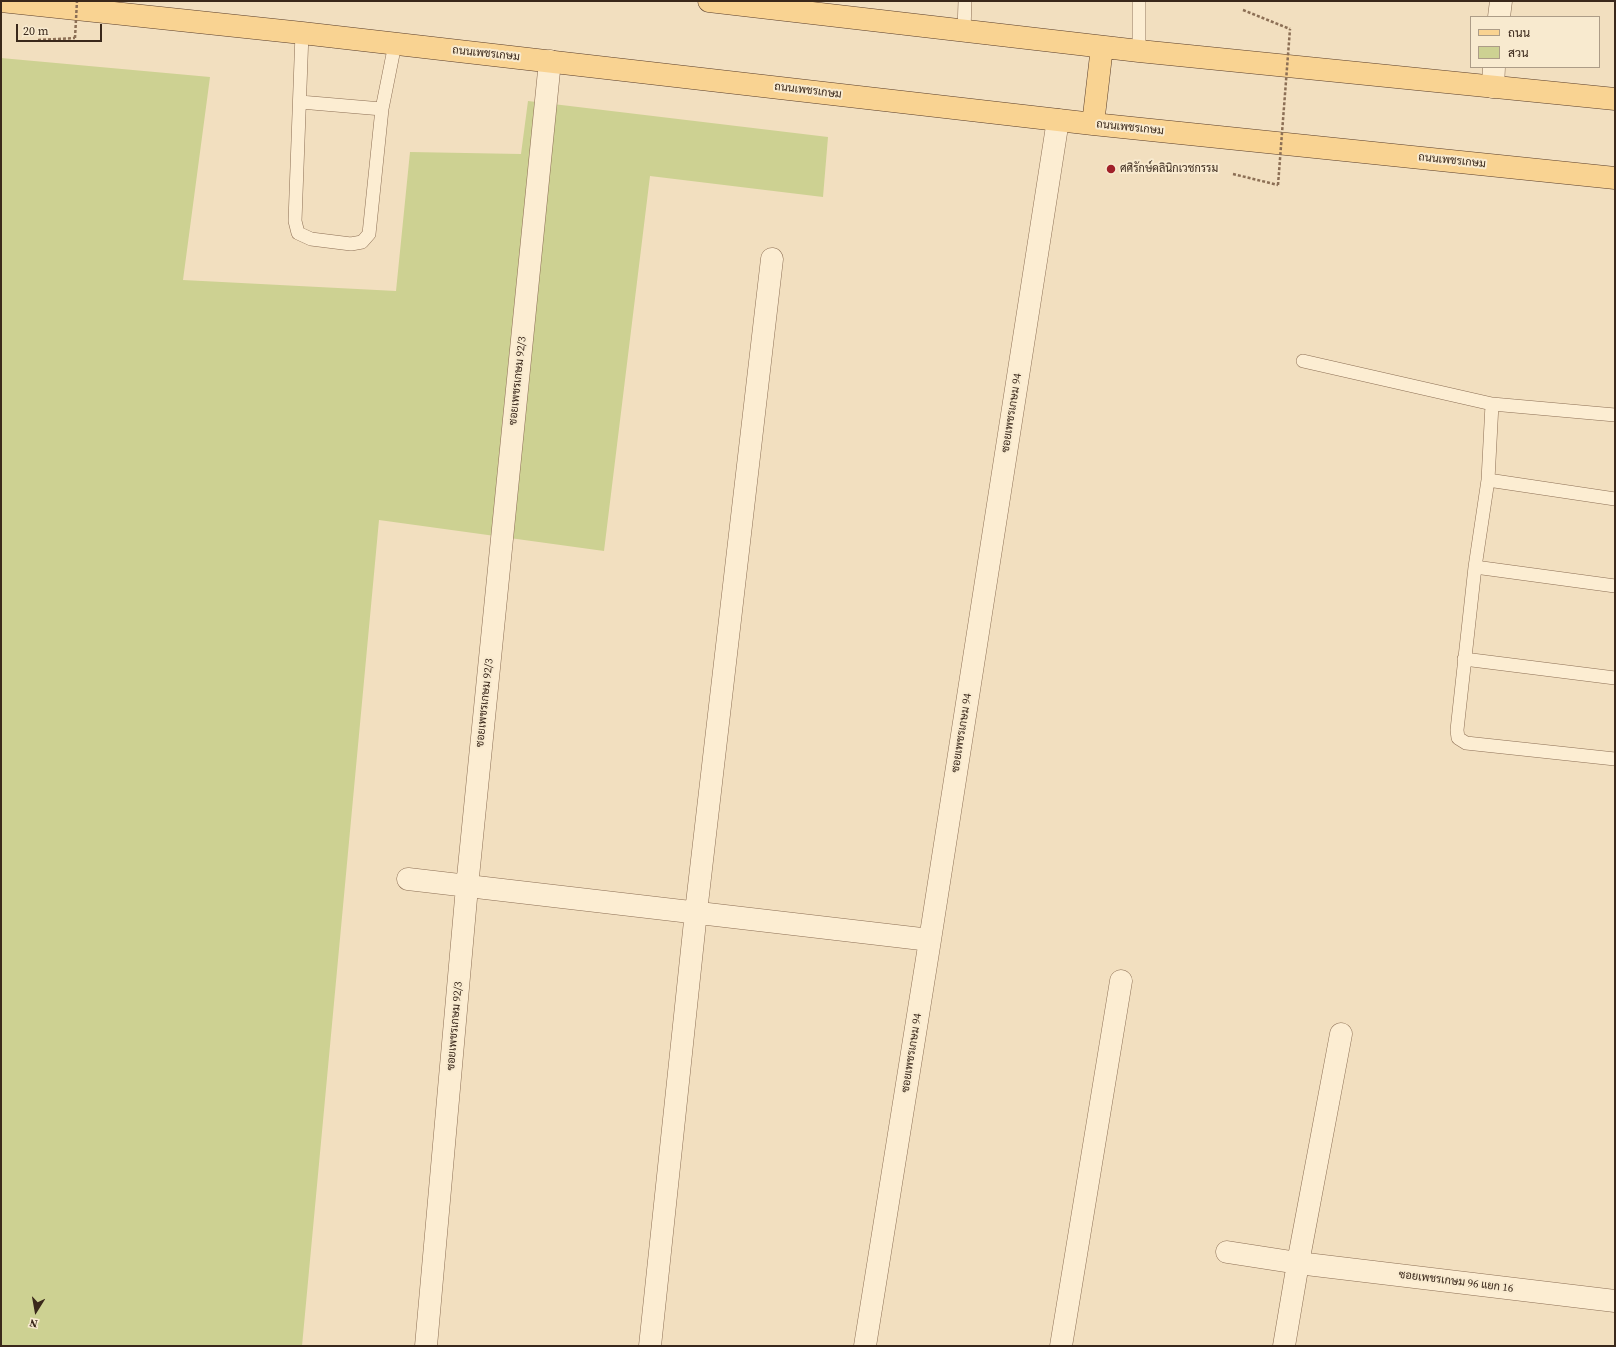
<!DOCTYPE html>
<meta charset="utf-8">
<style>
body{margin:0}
#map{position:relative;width:1616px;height:1347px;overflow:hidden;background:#f2dfbf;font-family:"Source Serif 4",Sarabun,serif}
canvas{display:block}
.frame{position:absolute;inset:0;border:2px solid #3a281b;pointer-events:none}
.legend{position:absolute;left:1470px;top:16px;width:130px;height:52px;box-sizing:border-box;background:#f8eacf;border:1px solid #ac9c87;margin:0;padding:5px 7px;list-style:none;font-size:12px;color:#3a281b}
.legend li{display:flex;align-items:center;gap:8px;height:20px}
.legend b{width:20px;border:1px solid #ac9c87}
.north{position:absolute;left:16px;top:1291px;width:40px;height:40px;-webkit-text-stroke:3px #f8eacf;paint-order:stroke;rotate:191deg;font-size:11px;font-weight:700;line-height:16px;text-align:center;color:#3a281b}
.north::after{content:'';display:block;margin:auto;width:14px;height:18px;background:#3a281b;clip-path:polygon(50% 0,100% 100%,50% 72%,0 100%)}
.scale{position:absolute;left:16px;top:24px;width:86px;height:18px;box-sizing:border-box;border:2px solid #3a281b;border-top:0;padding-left:5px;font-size:12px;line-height:14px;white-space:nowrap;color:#3a281b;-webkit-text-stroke:3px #f8eacf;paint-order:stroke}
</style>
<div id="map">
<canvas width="1616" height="1347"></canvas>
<div class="frame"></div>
<ul class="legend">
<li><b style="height:5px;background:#f9d392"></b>ถนน</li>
<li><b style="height:11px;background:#cdd192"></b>สวน</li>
</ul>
<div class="north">N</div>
<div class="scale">20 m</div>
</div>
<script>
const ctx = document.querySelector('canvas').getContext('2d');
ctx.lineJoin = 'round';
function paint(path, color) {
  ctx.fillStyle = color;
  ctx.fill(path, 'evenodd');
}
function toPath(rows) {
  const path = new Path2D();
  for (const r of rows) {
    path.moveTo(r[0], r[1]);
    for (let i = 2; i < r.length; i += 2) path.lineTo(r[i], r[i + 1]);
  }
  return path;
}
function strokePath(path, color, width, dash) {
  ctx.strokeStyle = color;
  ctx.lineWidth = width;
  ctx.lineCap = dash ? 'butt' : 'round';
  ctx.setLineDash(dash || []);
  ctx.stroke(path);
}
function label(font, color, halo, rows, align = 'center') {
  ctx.font = font + ' "Source Serif 4",Sarabun,serif';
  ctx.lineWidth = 4;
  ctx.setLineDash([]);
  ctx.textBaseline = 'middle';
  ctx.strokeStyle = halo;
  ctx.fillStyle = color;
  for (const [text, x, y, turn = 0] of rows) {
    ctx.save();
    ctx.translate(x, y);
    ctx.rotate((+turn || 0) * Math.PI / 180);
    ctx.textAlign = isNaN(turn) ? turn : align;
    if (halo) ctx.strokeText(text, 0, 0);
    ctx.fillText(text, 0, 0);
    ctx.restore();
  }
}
paint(toPath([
 [1,58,210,77,183,280,396,291,410,152,521,154,528,101,828,137,823,197,650,176,604,551,379,520,302,1346,1,1346]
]), '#cdd192');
const service = toPath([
 [1139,1,1139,51],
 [964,31,965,1],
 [302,33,295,221,298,233,311,239,351,244,362,242,369,234,382,109,395,44],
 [300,102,382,109],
 [1303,361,1492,404],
 [1615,415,1492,404,1488,480,1475,567,1457,730,1458,738,1466,743,1615,759],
 [1488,480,1615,499],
 [1475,567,1615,586],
 [1464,659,1615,678]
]);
const minor = toPath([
 [1499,17,1501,1],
 [1493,87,1494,67],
 [408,879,930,940],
 [1227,1252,1298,1263,1615,1301],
 [426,1346,467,887,550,61],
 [650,1346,696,912,772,259],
 [865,1346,930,940,1058,120],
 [1061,1346,1121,981],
 [1284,1346,1298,1263,1341,1034]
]);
const primary = toPath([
 [1,1,302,33,1093,124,1615,178],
 [709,1,1139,51,1615,99],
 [1093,124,1102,47]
]);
strokePath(service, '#8c6f55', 14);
strokePath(minor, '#8c6f55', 23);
strokePath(primary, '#593d2a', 23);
strokePath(toPath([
 [1243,10,1290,29],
 [38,40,75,38],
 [1233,174,1278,185]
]), '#8c6f55', 2.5, [3, 2]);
strokePath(service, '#fcedd2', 13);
strokePath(minor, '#fcedd2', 22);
strokePath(primary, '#f9d392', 22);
strokePath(toPath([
 [75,38,77,1],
 [1278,185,1290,29]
]), '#8c6f55', 2.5, [3, 2]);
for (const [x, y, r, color] of [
 [1111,169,5,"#a02029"]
]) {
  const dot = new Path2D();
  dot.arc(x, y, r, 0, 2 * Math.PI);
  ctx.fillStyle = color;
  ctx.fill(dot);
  strokePath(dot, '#f8eacf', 1.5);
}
label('11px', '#3a281b', '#f8eacf', [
 ["ถนนเพชรเกษม",486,54,6],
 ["ถนนเพชรเกษม",808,91,7],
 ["ถนนเพชรเกษม",1130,128,6],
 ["ถนนเพชรเกษม",1452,161,6],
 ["ซอยเพชรเกษม 92/3",518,381,-84],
 ["ซอยเพชรเกษม 94",1012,413,-81],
 ["ซอยเพชรเกษม 92/3",485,703,-84],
 ["ซอยเพชรเกษม 94",962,733,-81],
 ["ซอยเพชรเกษม 92/3",455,1026,-85],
 ["ซอยเพชรเกษม 94",912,1053,-81],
 ["ซอยเพชรเกษม 96 แยก 16",1456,1282,7]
]);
label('11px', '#3a281b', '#f8eacf', [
 ["ศศิรักษ์คลินิกเวชกรรม",1120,169]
], 'left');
</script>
